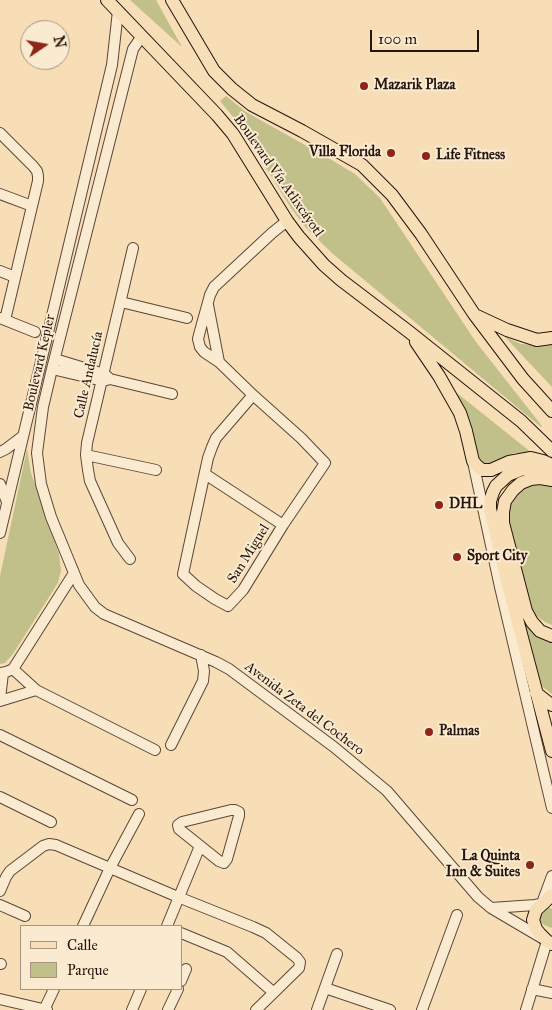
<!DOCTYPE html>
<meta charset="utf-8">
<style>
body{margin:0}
#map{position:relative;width:552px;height:1010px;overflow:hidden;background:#f7deb7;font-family:"IM FELL Great Primer",serif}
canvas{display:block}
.legend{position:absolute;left:20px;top:925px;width:162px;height:65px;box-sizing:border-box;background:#faead0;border:1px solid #a59582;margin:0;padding:6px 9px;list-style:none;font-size:15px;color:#25150d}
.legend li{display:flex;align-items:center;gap:10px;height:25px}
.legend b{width:25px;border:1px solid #a59582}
.north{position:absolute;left:20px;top:20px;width:50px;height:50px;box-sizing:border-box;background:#faead0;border:1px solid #a59582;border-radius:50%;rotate:78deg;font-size:14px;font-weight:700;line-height:20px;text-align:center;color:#25150d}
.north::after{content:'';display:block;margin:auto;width:18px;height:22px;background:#8f2418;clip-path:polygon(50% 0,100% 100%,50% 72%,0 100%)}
.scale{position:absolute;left:370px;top:30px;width:109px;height:22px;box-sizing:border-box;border:2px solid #25150d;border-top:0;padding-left:6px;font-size:15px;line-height:18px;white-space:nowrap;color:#25150d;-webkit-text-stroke:4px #faead0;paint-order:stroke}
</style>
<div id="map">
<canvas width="552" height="1010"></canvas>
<ul class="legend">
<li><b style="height:6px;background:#f7deb7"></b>Calle</li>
<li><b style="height:14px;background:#c2c08a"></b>Parque</li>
</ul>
<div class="north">N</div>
<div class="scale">100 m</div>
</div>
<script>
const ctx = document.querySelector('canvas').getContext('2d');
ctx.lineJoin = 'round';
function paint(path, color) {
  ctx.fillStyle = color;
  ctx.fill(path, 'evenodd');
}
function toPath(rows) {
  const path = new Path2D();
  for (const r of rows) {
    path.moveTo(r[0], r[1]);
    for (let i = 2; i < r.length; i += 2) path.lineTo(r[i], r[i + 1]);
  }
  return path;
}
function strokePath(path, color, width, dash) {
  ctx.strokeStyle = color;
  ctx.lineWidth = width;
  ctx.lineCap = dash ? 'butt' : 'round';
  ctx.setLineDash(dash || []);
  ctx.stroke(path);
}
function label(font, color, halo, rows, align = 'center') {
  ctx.font = font + ' "IM FELL Great Primer",serif';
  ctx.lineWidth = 4;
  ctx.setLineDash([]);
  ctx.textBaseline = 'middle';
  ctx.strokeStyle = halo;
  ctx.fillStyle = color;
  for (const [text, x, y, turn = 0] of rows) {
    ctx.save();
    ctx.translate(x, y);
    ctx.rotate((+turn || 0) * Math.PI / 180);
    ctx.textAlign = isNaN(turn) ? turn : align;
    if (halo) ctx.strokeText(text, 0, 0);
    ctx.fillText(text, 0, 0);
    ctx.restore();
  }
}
paint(toPath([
 [130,0,156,0,182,47],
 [226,96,246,112,330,159,355,174,380,198,476,342,542,426,541,427,333,254,305,227,291,208,238,123,220,101],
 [505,337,521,344,544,345,552,344,552,387],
 [453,390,462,397,532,453,514,453,499,460,487,468,482,465,479,458,471,428],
 [27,449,31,473,59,554,61,571,58,583,13,654,5,663,0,664,0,576],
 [543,483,552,487,552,625,545,622,535,615,530,602,509,520,511,504,518,494,527,487],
 [518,611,529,629,539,637,552,641,552,694,540,685],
 [548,907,552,909,552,928,544,925,539,921,539,913]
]), '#c2c08a');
const minor = toPath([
 [142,36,133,49,52,369,43,407,37,453,41,484,51,517,79,585,95,607,104,614,216,662,229,669,334,747,387,791,478,897,491,908,542,938],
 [0,133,33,166,37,171,38,176,38,181,5,320],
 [0,194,32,206],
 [0,271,15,277],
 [121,302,187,318],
 [208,305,219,362],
 [0,318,35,332],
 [55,359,104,374,108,377],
 [52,369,103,381,110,379,172,394],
 [253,395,216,438,212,447,208,458,183,574,196,586,215,599,228,606,243,590,283,525,325,463,301,438,253,395,219,362,204,352,200,347,198,339,200,331,210,295,214,287,272,233,287,221],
 [0,452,6,449,23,436],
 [86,455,156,470],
 [473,462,500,587,552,808],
 [205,474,283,525],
 [0,484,7,502],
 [0,533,112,65,118,11],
 [130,559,118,543,90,481,88,470,86,455,87,443,133,248],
 [13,669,36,690,155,750],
 [0,673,6,672,13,669,74,573],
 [0,699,3,673],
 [0,701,36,690],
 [0,735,132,800],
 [171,745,203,681,204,671,201,655],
 [0,797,51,822],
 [231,810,235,810,239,812,239,816,227,859,224,863,219,861,179,829,178,825,182,822,231,810],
 [0,891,6,877,10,871,43,846,49,844,56,845,178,897,253,927,266,933,297,958,300,962,299,968,256,1010],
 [542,903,552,876],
 [0,905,25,916],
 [491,908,535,905,545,903],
 [83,926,110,868,139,814],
 [167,926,200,846],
 [181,933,227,952,273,992],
 [0,964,1,964],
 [181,981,186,969],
 [325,988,390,1010],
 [532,989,552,993],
 [0,999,47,1010],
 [44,1010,54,989],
 [132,1010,141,989],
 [168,1010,178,989],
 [317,1010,337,954],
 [422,1010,457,915],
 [526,1010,547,941]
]);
const major = toPath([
 [107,0,217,115,233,134,287,221,299,237,324,265,341,280,408,331,521,421,552,451],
 [172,0,214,71,232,89,252,105,302,131,362,165,392,195,421,234,474,314,523,379,552,411],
 [477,316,507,330,537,340,552,338],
 [416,342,439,376,460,413,466,431,473,461,477,466,482,470,491,470,509,462,531,458,543,461,552,465],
 [552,473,531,468,523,469,508,475,496,486,493,492,490,501,490,509,508,585,552,751],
 [552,480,540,478,531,479,521,483,513,490,505,501,503,512,503,523,526,611,532,622,540,631,552,636],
 [536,693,550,704,552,705],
 [552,895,536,910,533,920,536,929,540,934,547,941,552,944]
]);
strokePath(minor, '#5a4738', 12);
strokePath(major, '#25150d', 14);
strokePath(minor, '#faead0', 10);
strokePath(major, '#f7deb7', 12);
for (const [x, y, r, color] of [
 [364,86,5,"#8f2418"],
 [391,153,5,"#8f2418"],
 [426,156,5,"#8f2418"],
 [439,505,5,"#8f2418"],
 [457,557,5,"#8f2418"],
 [429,732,5,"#8f2418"],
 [530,865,5,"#8f2418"]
]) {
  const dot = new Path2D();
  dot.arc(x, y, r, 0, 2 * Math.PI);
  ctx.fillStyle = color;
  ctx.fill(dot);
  strokePath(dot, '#faead0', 2);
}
label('bold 14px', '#25150d', '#faead0', [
 ["Mazarik Plaza",374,86],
 ["Villa Florida",381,153,"right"],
 ["Life Fitness",436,156],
 ["DHL",449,505],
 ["Sport City",467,557],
 ["Palmas",439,732],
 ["La Quinta",520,857,"right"],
 ["Inn & Suites",520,873,"right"]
], 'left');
label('14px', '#25150d', '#faead0', [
 ["Boulevard Vía Atlixcáyotl",278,176,55],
 ["Boulevard Kepler",40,363,-77],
 ["Calle Andalucía",89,375,-77],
 ["San Miguel",249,554,-58],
 ["Avenida Zeta del Cochero",304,709,37]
]);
</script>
